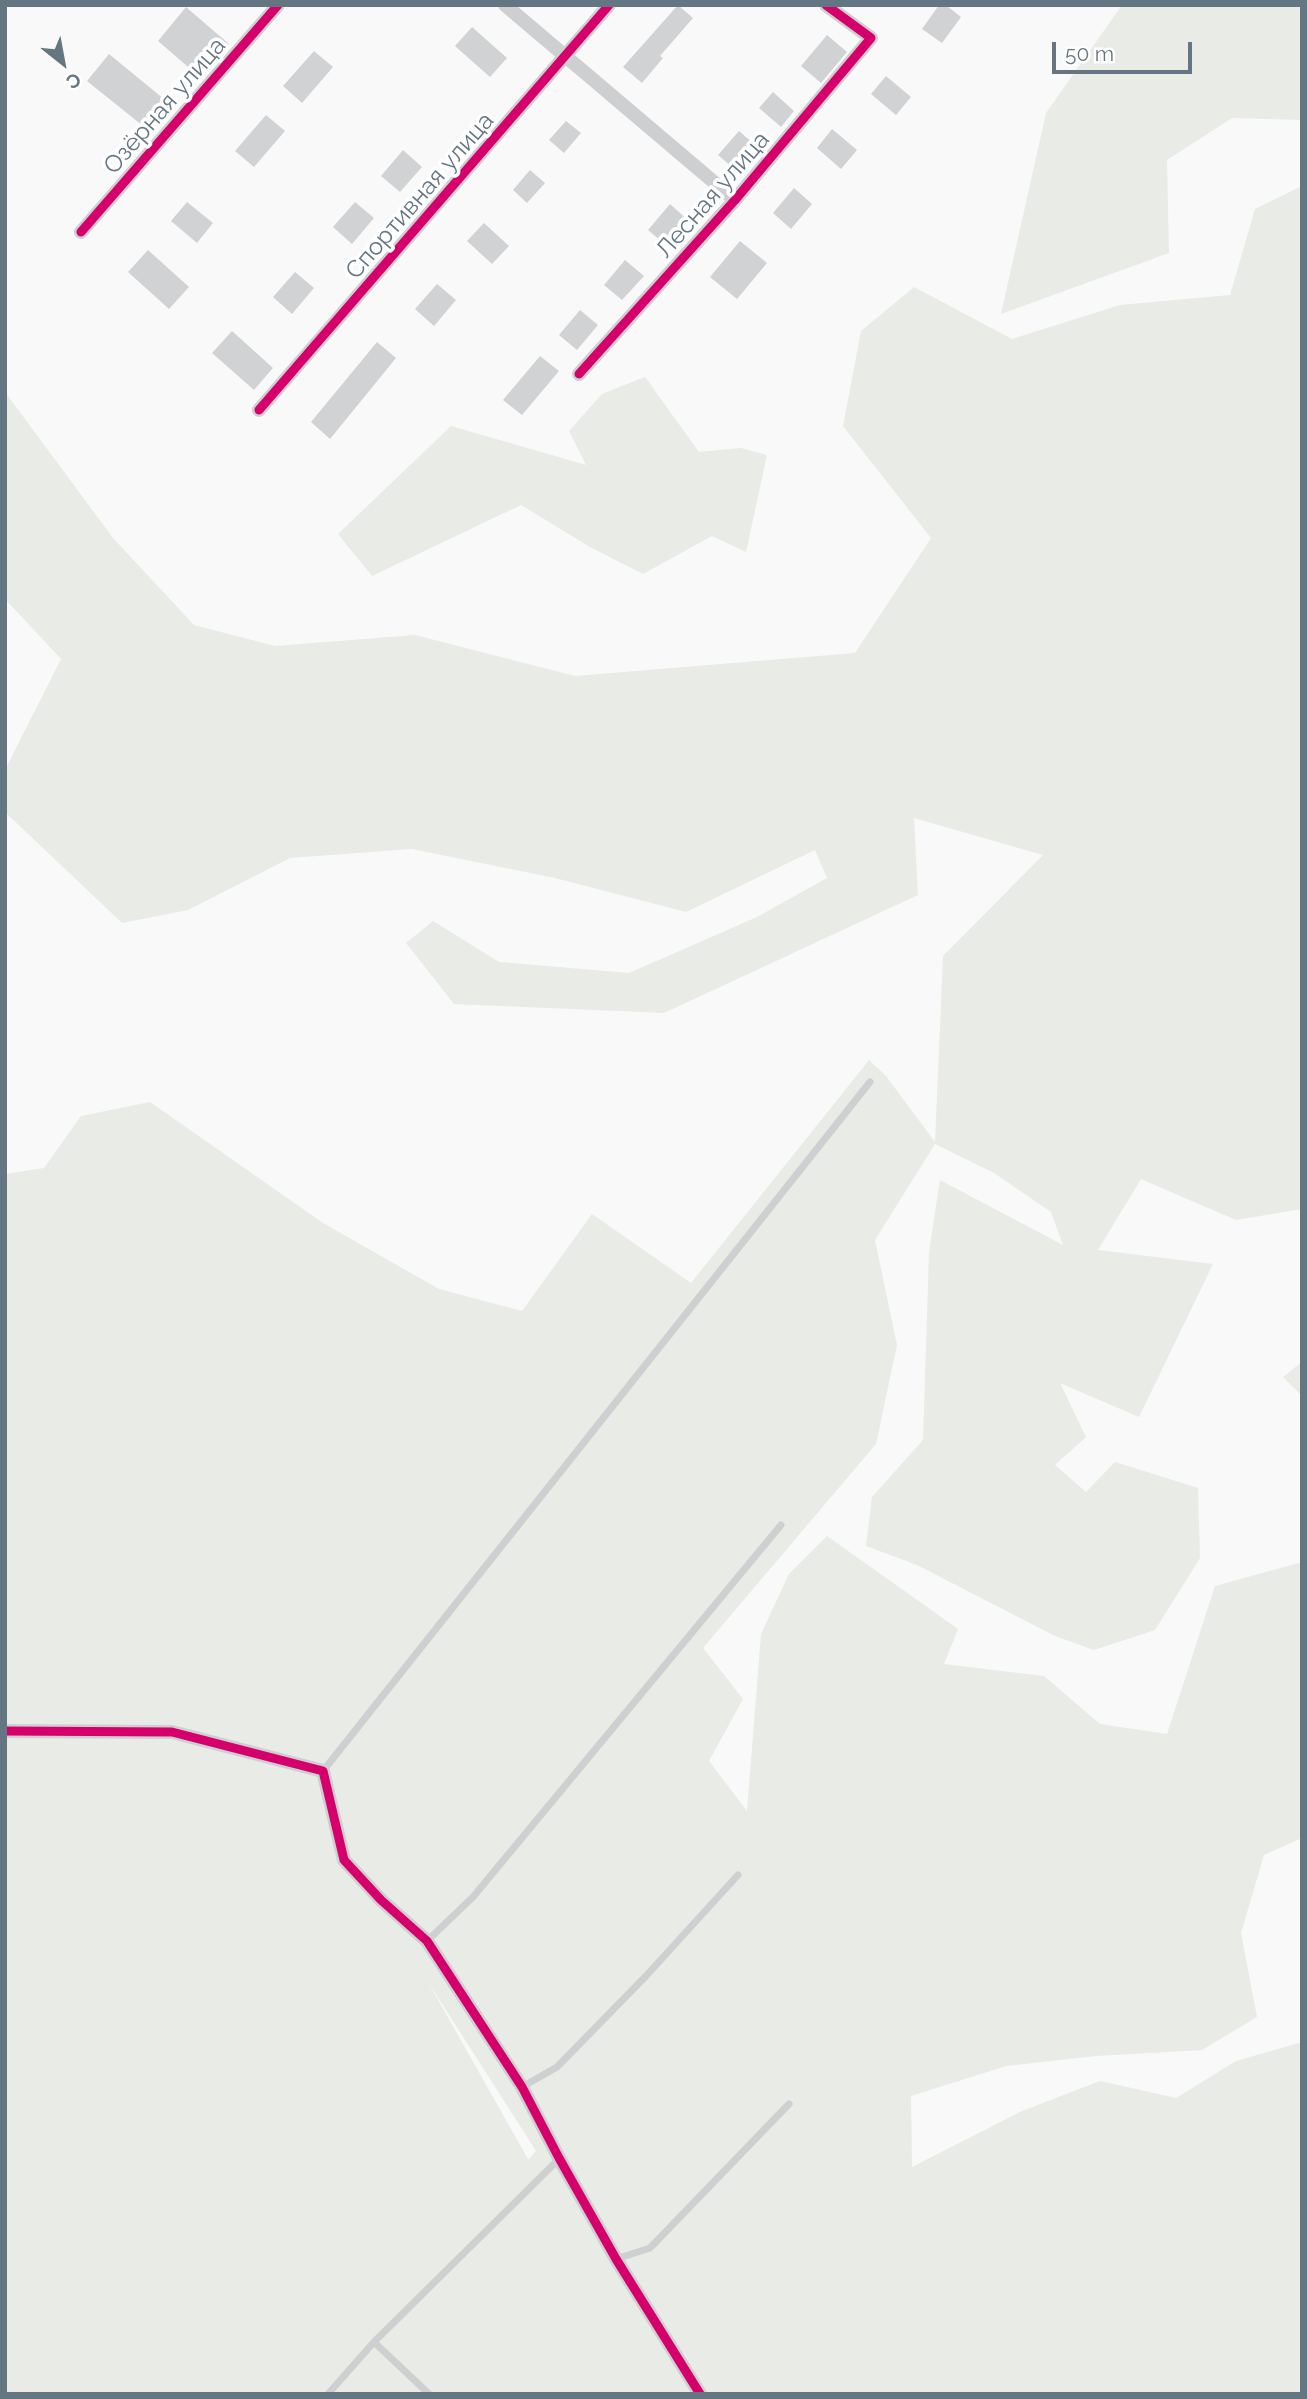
<!DOCTYPE html>
<meta charset="utf-8">
<style>
body{margin:0}
#map{position:relative;width:1307px;height:2399px;overflow:hidden;background:#f9f9f9;font-family:Raleway,sans-serif}
canvas{display:block}
.frame{position:absolute;inset:0;border:7px solid #657683;pointer-events:none}
.north{position:absolute;left:28px;top:28px;width:70px;height:70px;-webkit-text-stroke:5px #fff;paint-order:stroke;rotate:149deg;font-size:19px;font-weight:700;line-height:28px;text-align:center;color:#657683}
.north::after{content:'';display:block;margin:auto;width:24px;height:32px;background:#657683;clip-path:polygon(50% 0,100% 100%,50% 72%,0 100%)}
.scale{position:absolute;left:1052px;top:42px;width:140px;height:32px;box-sizing:border-box;border:4px solid #657683;border-top:0;padding-left:9px;font-size:21px;line-height:24px;white-space:nowrap;color:#657683;-webkit-text-stroke:5px #fff;paint-order:stroke}
</style>
<div id="map">
<canvas width="1307" height="2399"></canvas>
<div class="frame"></div>
<div class="north">С</div>
<div class="scale">50 m</div>
</div>
<script>
const ctx = document.querySelector('canvas').getContext('2d');
ctx.lineJoin = 'round';
function paint(path, color) {
  ctx.fillStyle = color;
  ctx.fill(path, 'evenodd');
}
function toPath(rows) {
  const path = new Path2D();
  for (const r of rows) {
    path.moveTo(r[0], r[1]);
    for (let i = 2; i < r.length; i += 2) path.lineTo(r[i], r[i + 1]);
  }
  return path;
}
function strokePath(path, color, width, dash) {
  ctx.strokeStyle = color;
  ctx.lineWidth = width;
  ctx.lineCap = dash ? 'butt' : 'round';
  ctx.setLineDash(dash || []);
  ctx.stroke(path);
}
function label(font, color, halo, rows, align = 'center') {
  ctx.font = font + ' Raleway,sans-serif';
  ctx.lineWidth = 7;
  ctx.setLineDash([]);
  ctx.textBaseline = 'middle';
  ctx.strokeStyle = halo;
  ctx.fillStyle = color;
  for (const [text, x, y, turn = 0] of rows) {
    ctx.save();
    ctx.translate(x, y);
    ctx.rotate((+turn || 0) * Math.PI / 180);
    ctx.textAlign = isNaN(turn) ? turn : align;
    if (halo) ctx.strokeText(text, 0, 0);
    ctx.fillText(text, 0, 0);
    ctx.restore();
  }
}
paint(toPath([
 [1122,5,1302,5,1302,120,1232,118,1167,160,1169,253,1001,314,1046,113],
 [1302,186,1302,1209,1236,1220,1141,1179,1098,1250,1213,1264,1139,1417,1060,1383,1086,1437,1055,1465,1086,1492,1115,1462,1198,1488,1200,1558,1155,1630,1094,1650,1055,1636,917,1565,866,1546,872,1497,923,1440,929,1252,940,1180,1063,1245,1051,1212,994,1173,935,1144,875,1240,897,1345,876,1444,703,1648,743,1699,709,1761,747,1811,761,1634,789,1574,827,1536,958,1629,944,1664,1044,1676,1100,1724,1167,1734,1215,1586,1302,1562,1302,1838,1264,1855,1241,1933,1257,2017,1202,2050,1096,2056,1006,2066,911,2096,912,2167,1022,2111,1100,2081,1176,2098,1236,2061,1302,2042,1302,2394,5,2394,5,1174,44,1168,81,1116,150,1102,323,1223,439,1289,522,1311,592,1214,691,1283,869,1060,886,1076,935,1142,943,956,1043,855,914,818,918,895,664,1013,454,1004,406,943,433,921,499,962,629,973,757,917,827,878,815,850,686,912,555,878,412,849,290,858,188,910,122,923,5,812,5,770,61,659,5,599,5,392,113,538,194,625,275,646,415,635,575,676,855,653,931,538,843,426,861,331,914,287,1012,339,1120,305,1230,295,1255,209],
 [428,1982,536,2151,529,2159,528,2159],
 [645,377,699,452,741,448,767,455,746,552,712,536,643,574,590,547,521,505,372,576,338,534,451,426,586,465,569,431,602,394],
 [1302,1362,1302,1396,1283,1377]
]), '#e8ebe6');
paint(toPath([
 [678,5,693,18,660,56,663,58,642,83,623,67],
 [939,5,946,5,961,17,942,43,922,29],
 [186,7,229,44,201,78,158,41],
 [472,27,507,58,490,77,455,46],
 [827,35,847,52,821,83,801,66],
 [314,51,333,67,302,103,283,86],
 [109,54,170,104,148,130,87,81],
 [886,76,911,97,896,115,871,94],
 [773,92,794,111,781,127,759,108],
 [266,115,285,131,254,167,235,151],
 [566,121,581,133,564,153,549,140],
 [832,129,857,150,841,169,817,148],
 [739,131,761,150,740,174,718,155],
 [403,150,422,167,400,192,381,176],
 [530,170,545,183,527,203,513,190],
 [794,188,812,204,791,229,773,213],
 [187,202,213,223,197,243,171,221],
 [355,202,374,218,352,244,333,227],
 [670,204,689,221,667,246,648,230],
 [484,223,509,246,492,264,467,241],
 [740,241,767,263,737,299,710,277],
 [148,250,189,287,169,309,128,272],
 [625,260,644,276,622,300,604,285],
 [295,272,314,288,292,314,273,297],
 [437,284,456,300,434,326,415,309],
 [580,310,598,325,577,350,559,335],
 [232,331,273,368,254,390,212,353],
 [377,342,396,358,330,439,311,422],
 [540,356,559,371,522,415,503,400]
]), '#d0d2d3');
strokePath(toPath([
 [323,1771,870,1082],
 [427,1941,473,1897,781,1525],
 [522,2087,557,2067,646,1976,738,1875],
 [616,2259,650,2248,789,2104],
 [374,2342,429,2394],
 [328,2394,374,2342,559,2159]
]), '#cecfd0', 7);
strokePath(toPath([
 [505,5,735,200],
 [81,232,278,5],
 [579,374,735,200,871,38,826,5],
 [259,410,609,5],
 [5,1731,172,1732,323,1771,344,1860,381,1900,427,1941,522,2087,559,2158,616,2259,700,2394]
]), '#cecfd0', 14);
strokePath(toPath([
 [81,232,278,5],
 [579,374,735,200,871,38,826,5],
 [259,410,609,5],
 [5,1731,172,1732,323,1771,344,1860,381,1900,427,1941,522,2087,559,2158,616,2259,700,2394]
]), '#d6006c', 9);
label('24px', '#657683', '#fff', [
 ["Озёрная улица",165,106,-49],
 ["Лесная улица",713,195,-49],
 ["Спортивная улица",420,196,-49]
]);
</script>
